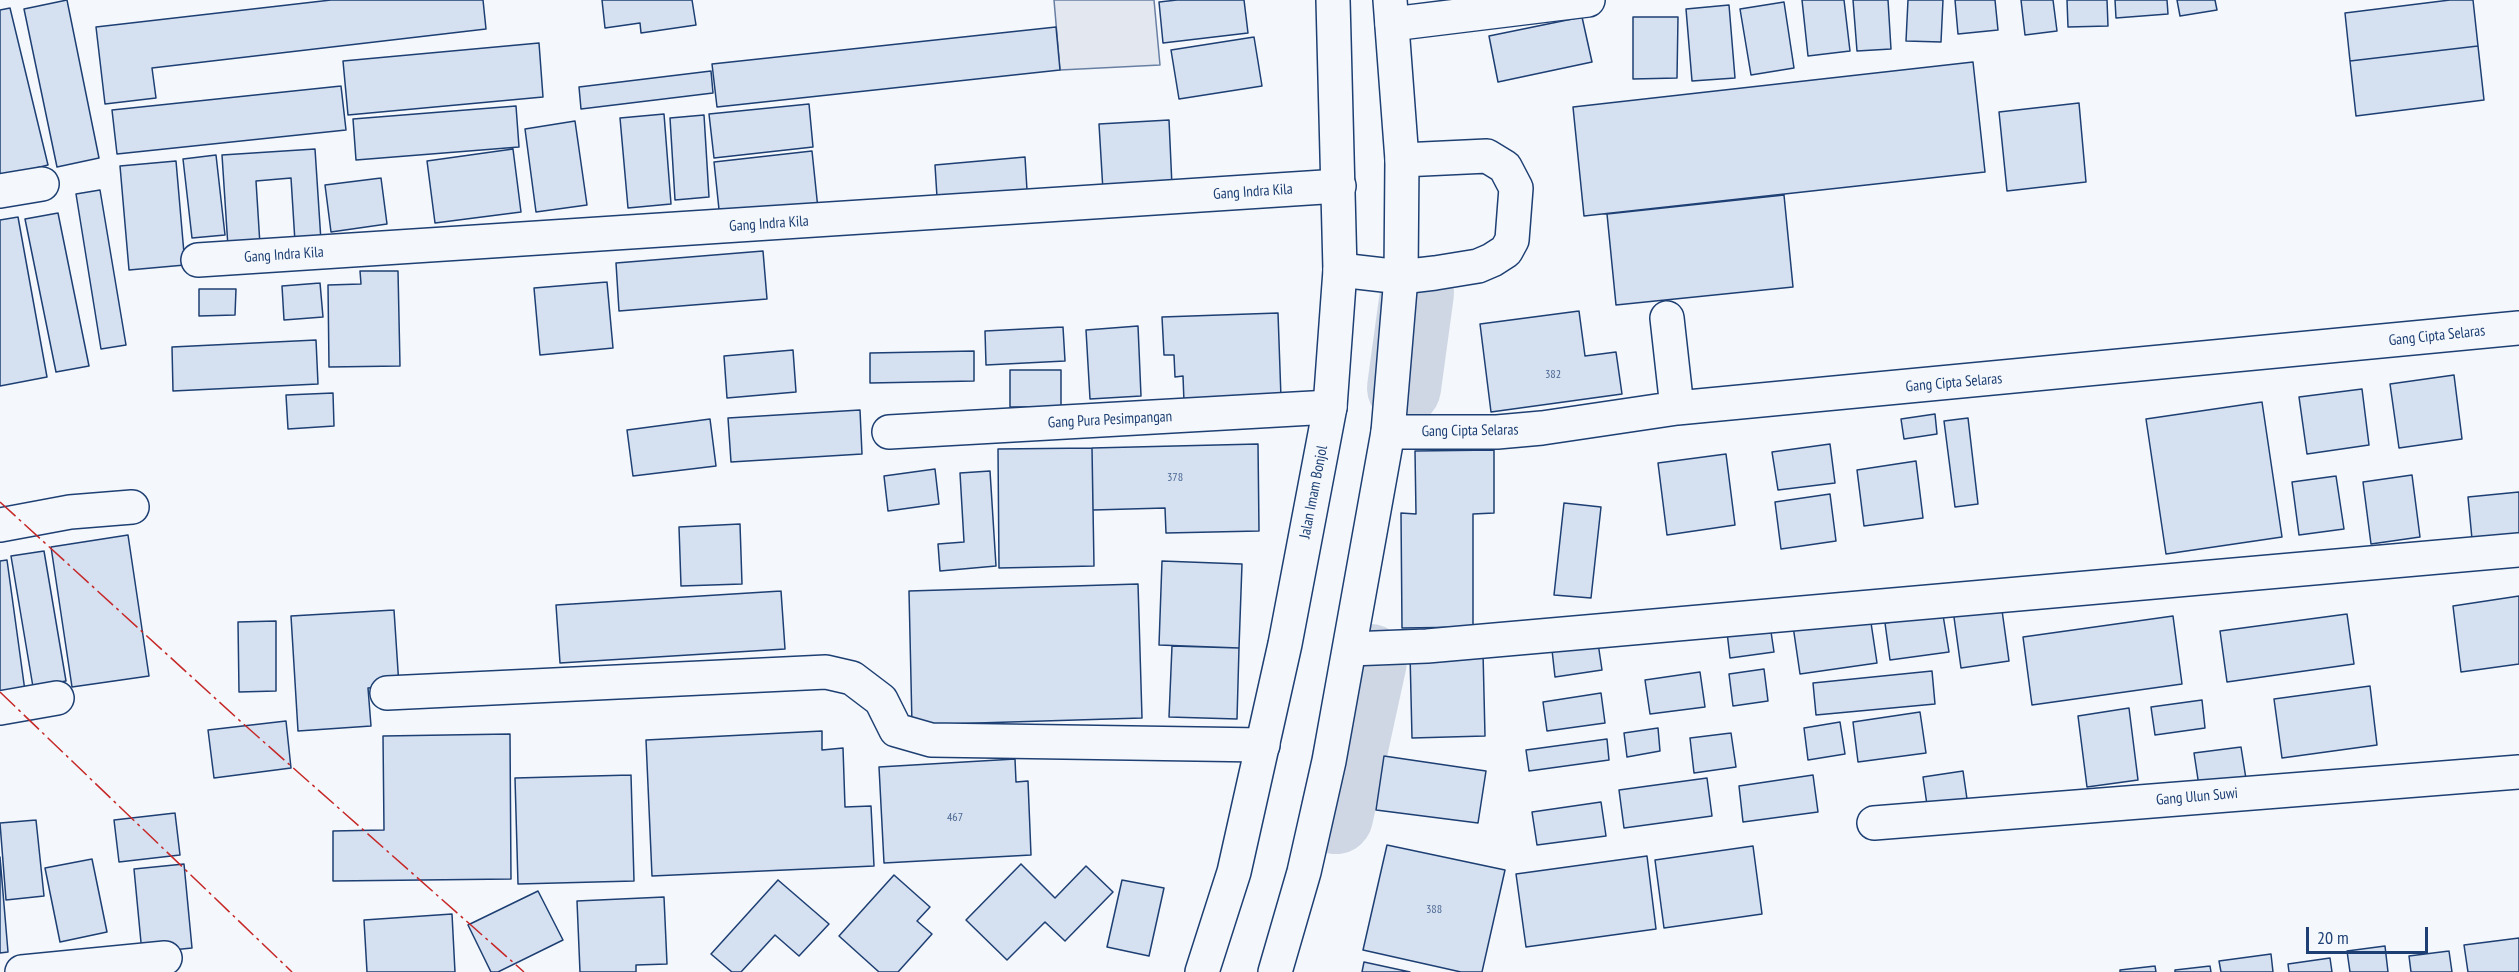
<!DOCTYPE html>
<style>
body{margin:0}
#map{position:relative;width:2519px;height:972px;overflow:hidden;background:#f4f7fb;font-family:"PT Sans Narrow",sans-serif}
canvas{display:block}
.scale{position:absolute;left:2306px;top:927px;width:122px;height:27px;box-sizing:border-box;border:3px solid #1d3f73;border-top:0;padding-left:8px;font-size:18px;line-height:21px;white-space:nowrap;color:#1d3f73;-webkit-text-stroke:4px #f4f7fb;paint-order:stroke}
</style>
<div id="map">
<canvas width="2519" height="972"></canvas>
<div class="scale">20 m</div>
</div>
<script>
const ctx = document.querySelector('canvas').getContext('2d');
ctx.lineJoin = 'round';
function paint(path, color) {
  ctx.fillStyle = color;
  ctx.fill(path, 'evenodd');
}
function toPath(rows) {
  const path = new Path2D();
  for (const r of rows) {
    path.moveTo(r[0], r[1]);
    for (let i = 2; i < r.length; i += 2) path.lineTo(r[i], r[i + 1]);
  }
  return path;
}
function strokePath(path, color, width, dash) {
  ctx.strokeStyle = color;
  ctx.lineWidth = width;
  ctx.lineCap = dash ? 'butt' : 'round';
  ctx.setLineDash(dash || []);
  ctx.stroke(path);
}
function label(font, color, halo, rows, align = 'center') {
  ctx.font = font + ' "PT Sans Narrow",sans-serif';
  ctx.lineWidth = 4.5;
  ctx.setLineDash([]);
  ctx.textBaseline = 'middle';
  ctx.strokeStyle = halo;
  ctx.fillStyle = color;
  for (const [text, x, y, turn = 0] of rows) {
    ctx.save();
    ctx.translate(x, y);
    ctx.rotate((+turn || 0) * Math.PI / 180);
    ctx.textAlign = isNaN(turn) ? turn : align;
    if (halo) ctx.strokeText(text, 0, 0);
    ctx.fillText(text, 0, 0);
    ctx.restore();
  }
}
const parking = toPath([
 [1054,0,1154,0,1160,65,1060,70,1054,0]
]);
paint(parking, '#e3e8f0');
strokePath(parking, '#687fa3', 1.5);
strokePath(toPath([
 [1404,388,1417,293],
 [1336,817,1370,661]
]), '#cfd7e4', 74);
const building = toPath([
 [67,0,99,158,57,167,24,9,67,0],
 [331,0,483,0,486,29,152,68,156,98,105,104,96,27,331,0],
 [602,0,692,0,696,25,641,33,640,23,605,28,602,0],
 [1177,0,1244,0,1248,33,1163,43,1159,2,1177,0],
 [1802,0,1844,0,1850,51,1808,56,1802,0],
 [1853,0,1888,0,1891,49,1857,51,1853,0],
 [1908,0,1943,0,1941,42,1906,41,1908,0],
 [1955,0,1995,0,1998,30,1958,34,1955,0],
 [2021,0,2053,0,2057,31,2025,35,2021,0],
 [2067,0,2107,0,2108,26,2068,27,2067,0],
 [2115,0,2167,0,2168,14,2116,18,2115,0],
 [2177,0,2215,0,2217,10,2180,16,2177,0],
 [2450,0,2473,0,2478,46,2350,61,2345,13,2450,0],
 [1784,2,1794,68,1751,75,1740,9,1784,2],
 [1729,5,1735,78,1692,81,1686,9,1729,5],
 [10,8,48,165,0,177,0,10,10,8],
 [1582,17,1592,62,1498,82,1489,36,1582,17],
 [1633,17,1678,17,1677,78,1633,79,1633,17],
 [1056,27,1060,70,717,107,712,64,1056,27],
 [1254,37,1262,86,1179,99,1171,50,1254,37],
 [539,43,543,97,348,115,343,61,539,43],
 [2478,46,2484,100,2356,116,2350,61,2478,46],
 [1973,62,1985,172,1584,216,1573,107,1973,62],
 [711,71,713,93,581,109,579,87,711,71],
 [341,86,346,130,117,154,112,110,341,86],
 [2079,103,2086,182,2007,191,1999,112,2079,103],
 [809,104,813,147,714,158,709,114,809,104],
 [516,106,519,147,356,160,353,119,516,106],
 [664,114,671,204,628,208,620,118,664,114],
 [704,115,709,197,675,200,670,118,704,115],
 [1169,120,1172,186,1103,191,1099,124,1169,120],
 [575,121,587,205,536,212,525,129,575,121],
 [315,149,321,241,295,242,291,178,256,181,260,245,228,247,222,155,315,149],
 [513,149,521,212,435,223,427,161,513,149],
 [812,151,818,209,720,219,714,162,812,151],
 [216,155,225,235,192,238,183,159,216,155],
 [1025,157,1027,190,937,197,935,165,1025,157],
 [176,161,185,265,129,270,120,166,176,161],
 [381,178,387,224,331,232,325,185,381,178],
 [100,190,126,345,101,349,76,194,100,190],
 [1784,195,1793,287,1616,305,1607,214,1784,195],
 [58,213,89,366,56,372,25,219,58,213],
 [18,217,47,377,0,386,0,220,18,217],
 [763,251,767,299,619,311,616,263,763,251],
 [360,271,398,271,400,366,329,367,328,285,361,284,360,271],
 [607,282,613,348,540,355,534,288,607,282],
 [320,283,323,317,284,320,282,286,320,283],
 [199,289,236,289,235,315,199,316,199,289],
 [1579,311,1585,356,1616,352,1622,394,1491,412,1480,324,1579,311],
 [1278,313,1281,398,1184,402,1183,376,1175,377,1174,355,1164,355,1162,317,1278,313],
 [1138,326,1141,396,1090,399,1086,330,1138,326],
 [1063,327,1065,361,986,365,985,331,1063,327],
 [316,340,318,384,173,391,172,347,316,340],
 [793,350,796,392,727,398,724,356,793,350],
 [974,351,974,381,870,383,870,353,974,351],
 [1010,370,1061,370,1061,407,1010,407,1010,370],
 [2454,375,2462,439,2399,448,2390,384,2454,375],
 [2362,389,2369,445,2307,454,2299,397,2362,389],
 [333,393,334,426,288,429,286,395,333,393],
 [2262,402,2282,537,2166,554,2146,419,2262,402],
 [860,410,862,454,731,462,728,418,860,410],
 [1935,414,1937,434,1904,439,1901,419,1935,414],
 [1968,418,1978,504,1955,507,1944,421,1968,418],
 [710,419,716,466,633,476,627,430,710,419],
 [1258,444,1259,531,1166,533,1165,508,1093,510,1092,448,1258,444],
 [1830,444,1835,483,1778,490,1772,452,1830,444],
 [1092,448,1094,566,999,568,998,449,1092,448],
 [1494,450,1494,513,1473,514,1473,627,1402,628,1401,513,1416,514,1415,451,1494,450],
 [1726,454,1735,525,1667,535,1658,463,1726,454],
 [1916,461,1923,518,1864,526,1857,470,1916,461],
 [935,469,939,504,888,511,884,476,935,469],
 [990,471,996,566,940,571,938,544,964,542,960,473,990,471],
 [2412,475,2420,537,2371,544,2363,482,2412,475],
 [2336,476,2344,529,2299,535,2292,482,2336,476],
 [2519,492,2519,535,2472,539,2468,497,2519,492],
 [1830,494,1836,541,1781,549,1775,502,1830,494],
 [1564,503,1601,507,1591,598,1554,595,1564,503],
 [740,524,742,584,681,586,679,527,740,524],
 [128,535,149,676,72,687,51,547,128,535],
 [44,551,66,681,33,687,11,556,44,551],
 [7,560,25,691,0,695,0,561,7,560],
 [1162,561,1242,564,1239,648,1159,645,1162,561],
 [1138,584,1142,718,912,725,909,591,1138,584],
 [781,591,785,649,560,663,556,605,781,591],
 [2519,596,2519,664,2461,672,2453,606,2519,596],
 [2001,603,2009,661,1961,668,1953,610,2001,603],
 [394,610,399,686,368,688,371,726,298,731,291,616,394,610],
 [2347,614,2354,664,2227,682,2220,631,2347,614],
 [1943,615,1949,652,1890,660,1885,623,1943,615],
 [1870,616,1877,663,1800,674,1793,626,1870,616],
 [2173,616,2182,684,2032,705,2023,637,2173,616],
 [276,621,276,691,239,692,238,622,276,621],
 [1770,625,1774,652,1730,658,1727,632,1770,625],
 [1598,643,1602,670,1555,677,1552,650,1598,643],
 [1172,646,1239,648,1237,719,1169,717,1172,646],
 [1483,652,1485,736,1412,738,1410,654,1483,652],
 [1764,669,1768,701,1733,706,1729,674,1764,669],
 [1932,671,1935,704,1816,715,1813,683,1932,671],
 [1700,672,1705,707,1650,714,1645,680,1700,672],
 [2370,686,2377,745,2282,758,2274,699,2370,686],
 [1601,693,1605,723,1547,731,1543,702,1601,693],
 [2202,700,2205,728,2155,735,2151,707,2202,700],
 [2129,708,2138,780,2087,787,2078,716,2129,708],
 [1920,712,1926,753,1858,762,1853,722,1920,712],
 [286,721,291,768,214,778,208,730,286,721],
 [1840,722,1845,754,1808,760,1804,728,1840,722],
 [1658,728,1660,751,1627,757,1624,733,1658,728],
 [822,731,822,750,843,748,845,807,871,806,874,866,652,876,646,740,822,731],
 [1731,733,1736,767,1694,773,1690,738,1731,733],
 [510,734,511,879,333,881,333,831,384,830,383,736,510,734],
 [1607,739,1609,760,1529,771,1526,750,1607,739],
 [2241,747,2246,779,2199,786,2194,753,2241,747],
 [1384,756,1486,771,1478,823,1376,810,1384,756],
 [1015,759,1016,782,1028,781,1031,855,884,863,879,767,1015,759],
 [1963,771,1967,799,1927,805,1923,777,1963,771],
 [631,775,634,881,518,884,515,778,631,775],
 [1813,775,1818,812,1743,822,1739,786,1813,775],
 [1707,778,1712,816,1624,828,1619,790,1707,778],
 [1601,802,1606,836,1537,845,1532,812,1601,802],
 [175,813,180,855,119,862,114,820,175,813],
 [36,820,44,896,6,900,0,823,36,820],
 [1387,845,1505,870,1482,972,1461,972,1363,950,1387,845],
 [1753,846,1762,914,1664,928,1655,860,1753,846],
 [1647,856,1656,929,1526,947,1516,874,1647,856],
 [0,857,8,952,0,953,0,857],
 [92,859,107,932,60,942,45,868,92,859],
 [184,864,192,948,142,953,134,869,184,864],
 [1021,864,1055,898,1086,866,1113,892,1065,941,1045,922,1007,960,966,920,1021,864],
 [894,875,930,907,917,921,932,934,898,972,879,972,839,936,894,875],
 [778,880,829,924,799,956,775,935,741,972,732,972,711,954,778,880],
 [1122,880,1164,888,1149,956,1107,947,1122,880],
 [538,891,563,940,498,972,491,972,468,925,538,891],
 [664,897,667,964,636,965,636,972,580,972,577,901,664,897],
 [452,914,455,972,367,972,364,920,452,914],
 [2519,938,2519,972,2468,972,2464,945,2519,938],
 [2385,946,2388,972,2350,972,2347,951,2385,946],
 [2449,951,2452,972,2411,972,2409,956,2449,951],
 [2271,954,2273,972,2221,972,2219,961,2271,954],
 [2330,958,2332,972,2289,972,2288,964,2330,958],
 [1364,962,1410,972,1362,972,1364,962],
 [2155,966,2156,972,2120,972,2120,970,2155,966],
 [2210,966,2211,972,2175,972,2175,970,2210,966]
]);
paint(building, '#d5e0f0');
strokePath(building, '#1d3f73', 1.5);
const minor = toPath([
 [1392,24,1588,0],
 [0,191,42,184],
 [198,260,1339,186],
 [1340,270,1401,277,1435,273,1478,266,1492,260,1506,251,1512,240,1516,188,1505,167,1487,156,1402,160],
 [1667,318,1677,408],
 [889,432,1330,407],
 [1388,432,1497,432,1542,428,1677,408,2519,328],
 [0,525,70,512,132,507],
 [1350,649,1427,646,2519,550],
 [387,693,826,672,852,678,881,700,896,730,931,740,1263,745],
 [0,708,57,698],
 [1874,823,2519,772],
 [22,972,165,958]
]);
const highway = toPath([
 [1202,972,1234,872,1285,644,1330,407,1340,270,1333,0],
 [1275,972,1304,872,1329,761,1388,432,1401,277,1402,160,1390,0]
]);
strokePath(minor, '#1d3f73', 36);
strokePath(highway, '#1d3f73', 36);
strokePath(minor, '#f4f7fb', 33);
strokePath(highway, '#f4f7fb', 33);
strokePath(toPath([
 [0,502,239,720,524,972],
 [0,692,292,972]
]), '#c62828', 1.5, [21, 4.5, 3, 4.5]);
label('12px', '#4b6792', null, [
 ["382",1553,375],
 ["378",1175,478],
 ["467",955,818],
 ["388",1434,910]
]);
label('15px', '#1d3f73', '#f4f7fb', [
 ["Gang Indra Kila",1253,192,-4],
 ["Gang Indra Kila",769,224,-4],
 ["Gang Indra Kila",284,255,-4],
 ["Gang Cipta Selaras",2437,336,-6],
 ["Gang Cipta Selaras",1954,383,-5],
 ["Gang Pura Pesimpangan",1110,420,-3],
 ["Gang Cipta Selaras",1470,431,-1],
 ["Jalan Imam Bonjol",1314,492,-79],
 ["Gang Ulun Suwi",2197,797,-5]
]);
</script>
